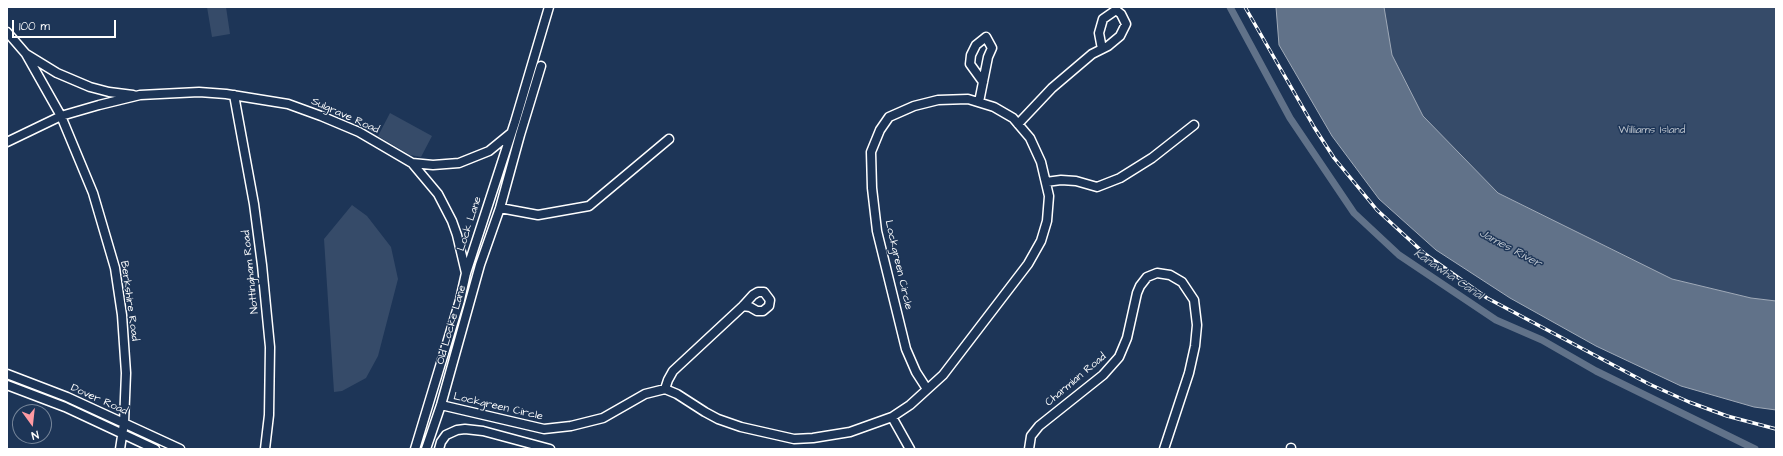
<!DOCTYPE html>
<style>
body{margin:0}
#map{position:relative;width:1783px;height:456px;overflow:hidden;background:#1d3557;font-family:"Architects Daughter",sans-serif}
canvas{display:block}
.frame{position:absolute;inset:0;border:8px solid #fff;pointer-events:none}
.north{position:absolute;left:12px;top:404px;width:40px;height:40px;box-sizing:border-box;background:#1d3557;border:1px solid #77869a;border-radius:50%;rotate:165deg;font-size:11px;font-weight:700;line-height:16px;text-align:center;color:#fff}
.north::after{content:'';display:block;margin:auto;width:14px;height:18px;background:#ff9aa2;clip-path:polygon(50% 0,100% 100%,50% 72%,0 100%)}
.scale{position:absolute;left:12px;top:20px;width:104px;height:18px;box-sizing:border-box;border:2px solid #fff;border-top:0;padding-left:5px;font-size:12px;line-height:14px;white-space:nowrap;color:#fff;-webkit-text-stroke:3px #1d3557;paint-order:stroke}
</style>
<div id="map">
<canvas width="1783" height="456"></canvas>
<div class="frame"></div>
<div class="north">N</div>
<div class="scale">100 m</div>
</div>
<script>
const ctx = document.querySelector('canvas').getContext('2d');
ctx.lineJoin = 'round';
function paint(path, color) {
  ctx.fillStyle = color;
  ctx.fill(path, 'evenodd');
}
function toPath(rows) {
  const path = new Path2D();
  for (const r of rows) {
    path.moveTo(r[0], r[1]);
    for (let i = 2; i < r.length; i += 2) path.lineTo(r[i], r[i + 1]);
  }
  return path;
}
function strokePath(path, color, width, dash) {
  ctx.strokeStyle = color;
  ctx.lineWidth = width;
  ctx.lineCap = dash ? 'butt' : 'round';
  ctx.setLineDash(dash || []);
  ctx.stroke(path);
}
function label(font, color, halo, rows, align = 'center') {
  ctx.font = font + ' "Architects Daughter",sans-serif';
  ctx.lineWidth = 3;
  ctx.setLineDash([]);
  ctx.textBaseline = 'middle';
  ctx.strokeStyle = halo;
  ctx.fillStyle = color;
  for (const [text, x, y, turn = 0] of rows) {
    ctx.save();
    ctx.translate(x, y);
    ctx.rotate((+turn || 0) * Math.PI / 180);
    ctx.textAlign = isNaN(turn) ? turn : align;
    if (halo) ctx.strokeText(text, 0, 0);
    ctx.fillText(text, 0, 0);
    ctx.restore();
  }
}
paint(toPath([
 [207,7,226,7,230,34,212,37],
 [1384,7,1776,7,1776,301,1751,298,1672,279,1498,193,1423,116,1392,55],
 [390,113,432,136,421,157,410,155,378,136],
 [352,205,367,216,391,247,398,279,378,356,366,378,342,391,334,392,324,239]
]), '#364b69');
const water = toPath([
 [1276,7,1384,7,1392,55,1423,116,1498,193,1672,279,1751,298,1776,301,1776,410,1754,407,1681,386,1596,346,1510,298,1436,250,1379,199,1332,136,1279,45,1276,7]
]);
paint(water, '#617289');
strokePath(water, '#a0aab8', 1);
strokePath(toPath([
 [1230,7,1290,118,1354,213,1399,255,1496,320,1542,340,1596,371,1755,449]
]), '#617289', 7);
const minor = toPath([
 [7,32,26,54,57,73,90,87,109,92,133,95],
 [26,54,61,116,99,105,140,95,199,92,226,94,288,104,321,116,359,132,412,163,438,194,452,221,457,235,466,273],
 [234,95,254,204,262,265,270,347,269,415,265,449],
 [979,102,988,57,992,48,986,37,976,45,971,55,970,64,983,82],
 [1018,124,1052,88,1092,54,1108,46,1120,36,1126,24,1121,14,1116,10,1103,19,1099,33,1102,49],
 [7,142,61,116,93,193,115,268,122,315,126,373,124,423,120,449],
 [412,163,433,165,459,163,489,151,511,133],
 [1046,182,1061,180,1076,181,1097,187,1120,178,1152,158,1194,125],
 [500,208,538,215,589,206,669,139],
 [7,374,67,397,180,449],
 [7,385,65,407,155,449],
 [665,389,668,380,673,371,743,306,753,295,758,292,764,292,770,300,769,306,763,311,757,311,750,307,743,306],
 [441,405,544,429,571,426,603,418,645,394,665,389,677,394,705,412,718,419,741,427,794,439,813,438,850,432,892,417,910,405,943,375,1028,264,1041,241,1047,221,1049,196,1041,162,1030,138,1013,118,994,107,968,99,938,100,914,106,889,117,880,130,871,152,872,188,877,231,906,349,916,372,927,389],
 [892,417,910,449],
 [415,449,460,300,466,273,515,122,549,7],
 [426,449,441,405,480,265,500,208,520,135,541,66],
 [439,449,441,442,446,435,457,430,465,429,483,431,550,449],
 [1029,449,1031,436,1039,426,1103,375,1119,357,1127,338,1137,293,1140,286,1147,277,1157,273,1170,275,1182,282,1194,300,1197,325,1195,346,1189,373,1164,449],
 [1291,449,1291,448]
]);
strokePath(minor, '#fff', 11);
strokePath(minor, '#1d3557', 8);
const rail = toPath([
 [1245,7,1314,127,1334,158,1377,210,1425,254,1487,298,1649,384,1689,402,1727,416,1776,429]
]);
strokePath(rail, '#fff', 3.5);
strokePath(rail, '#1d3557', 2, [6]);
label('11px', '#fff', '#1d3557', [
 ["Sulgrave Road",345,116,24],
 ["Lock Lane",470,224,-72],
 ["Lockgreen Circle",898,265,77],
 ["Nottingham Road",251,272,-96],
 ["Berkshire Road",129,301,82],
 ["Old Locke Lane",452,325,-74],
 ["Charmian Road",1076,380,-40],
 ["Dover Road",99,400,24],
 ["Lockgreen Circle",498,407,13]
]);
label('11px', '#b9c0ca', '#1d3557', [
 ["Williams Island",1652,131]
]);
label('italic 12px', '#b8c0ca', '#1d3557', [
 ["James River",1510,249,28],
 ["Kanawha Canal",1448,275,34]
]);
</script>
